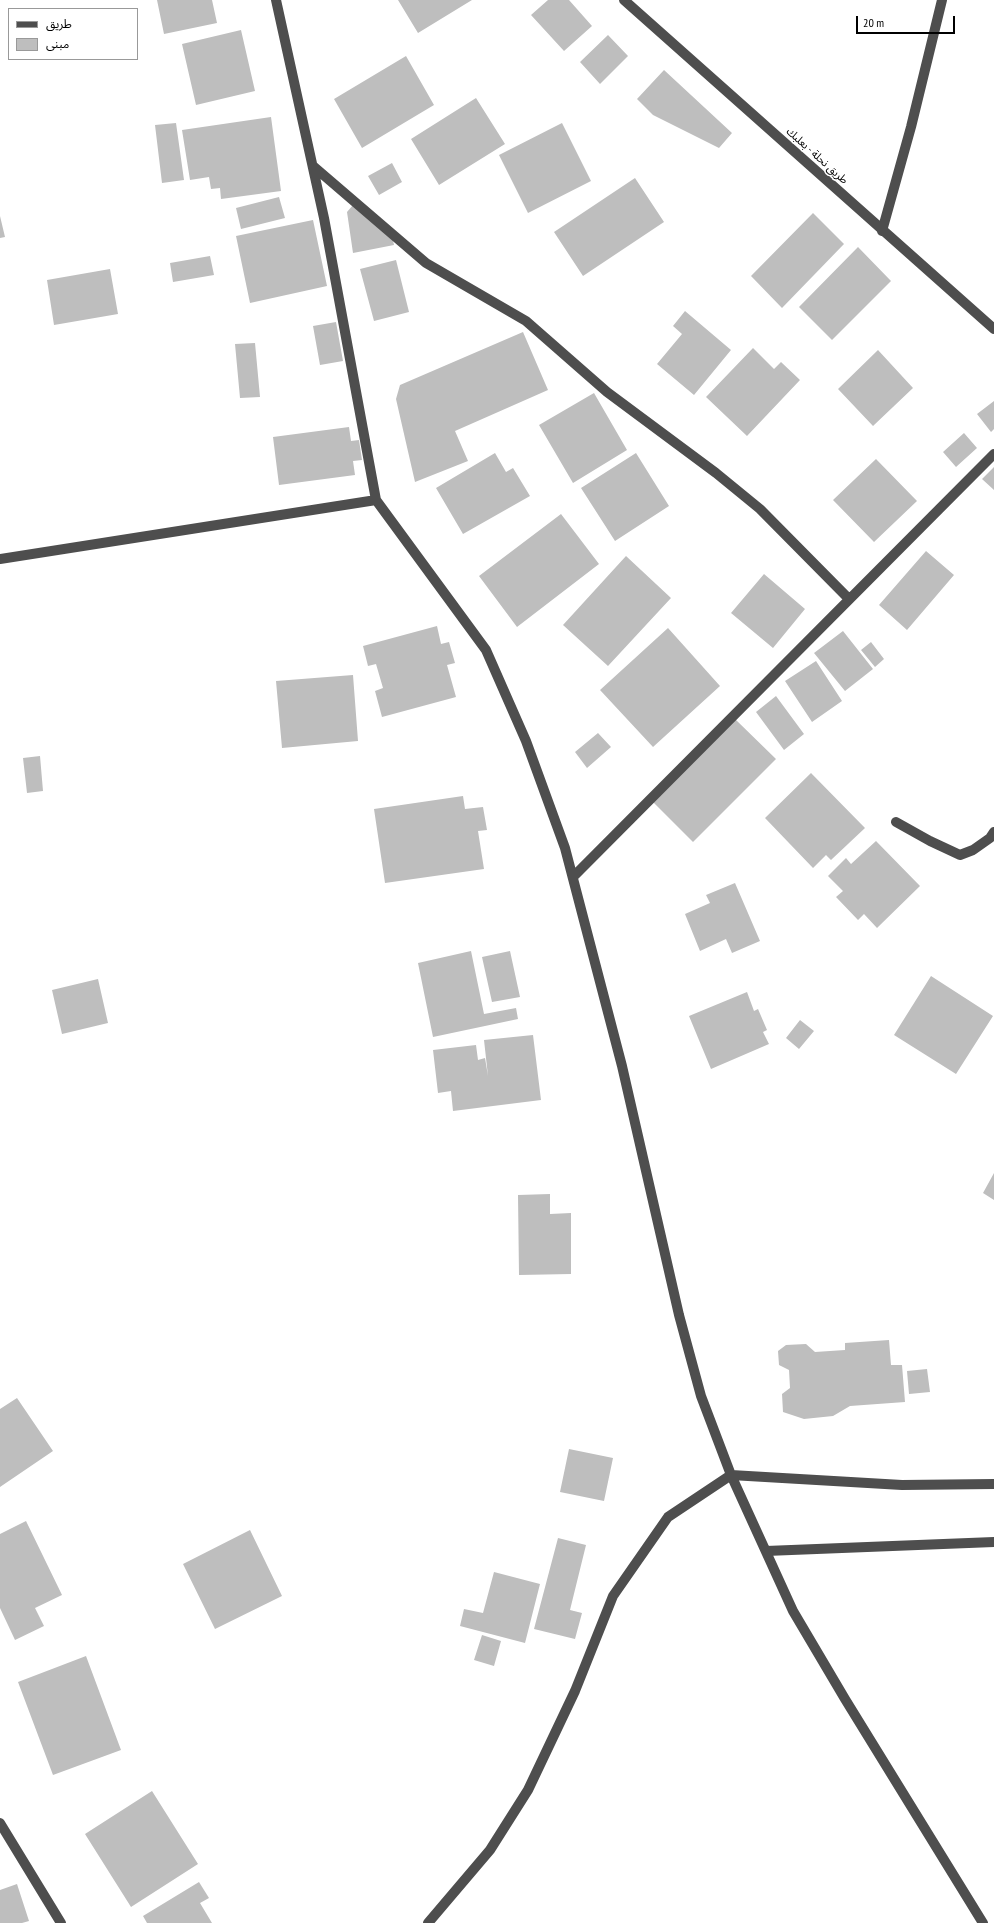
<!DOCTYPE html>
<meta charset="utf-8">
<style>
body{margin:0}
#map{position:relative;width:994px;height:1923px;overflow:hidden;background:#fff;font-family:"PT Sans Narrow","Noto Sans Arabic",sans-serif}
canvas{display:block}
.legend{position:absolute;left:8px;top:8px;width:130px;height:52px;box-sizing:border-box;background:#fff;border:1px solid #999;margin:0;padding:5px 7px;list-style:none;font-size:12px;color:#000}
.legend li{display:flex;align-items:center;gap:8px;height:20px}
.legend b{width:20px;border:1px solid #999}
.scale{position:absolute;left:856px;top:16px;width:99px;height:18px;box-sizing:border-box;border:2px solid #000;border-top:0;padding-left:5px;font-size:12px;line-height:14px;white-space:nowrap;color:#000;-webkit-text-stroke:3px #fff;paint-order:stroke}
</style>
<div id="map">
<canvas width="994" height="1923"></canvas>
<ul class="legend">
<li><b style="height:5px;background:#4e4e4e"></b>طريق</li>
<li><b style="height:11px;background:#bebebe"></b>مبنى</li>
</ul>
<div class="scale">20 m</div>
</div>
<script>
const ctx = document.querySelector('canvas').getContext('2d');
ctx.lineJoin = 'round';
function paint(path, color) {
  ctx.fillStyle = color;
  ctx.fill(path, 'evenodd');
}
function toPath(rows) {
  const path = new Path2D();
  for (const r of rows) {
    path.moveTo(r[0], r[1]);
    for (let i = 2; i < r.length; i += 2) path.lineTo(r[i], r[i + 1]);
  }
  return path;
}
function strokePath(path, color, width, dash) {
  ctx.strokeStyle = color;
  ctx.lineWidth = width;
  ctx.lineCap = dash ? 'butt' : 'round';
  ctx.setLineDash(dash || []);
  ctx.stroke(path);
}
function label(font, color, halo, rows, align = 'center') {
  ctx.font = font + ' "PT Sans Narrow","Noto Sans Arabic",sans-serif';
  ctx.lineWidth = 3;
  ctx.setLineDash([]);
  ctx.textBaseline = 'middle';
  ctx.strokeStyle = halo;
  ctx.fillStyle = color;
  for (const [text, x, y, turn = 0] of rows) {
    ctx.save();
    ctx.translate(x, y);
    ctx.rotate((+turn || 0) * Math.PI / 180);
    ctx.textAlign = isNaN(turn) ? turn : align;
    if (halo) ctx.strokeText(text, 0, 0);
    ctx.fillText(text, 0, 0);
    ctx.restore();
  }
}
paint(toPath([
 [157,0,212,0,217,23,164,34],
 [398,0,472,0,418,33],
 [548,0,569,0,592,26,564,51,531,15],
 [241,30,255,91,196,105,182,44],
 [608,35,628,56,600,84,580,62],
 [406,56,434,105,362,148,334,99],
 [664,70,732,133,719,148,653,115,637,99],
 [476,98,505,144,439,185,411,139],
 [271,117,281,191,221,199,220,188,211,189,209,177,190,180,182,130],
 [176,123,184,180,162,183,155,125],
 [562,123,591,181,528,213,499,155],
 [392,163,402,182,379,195,368,176],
 [635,178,664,222,583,276,554,232],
 [279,197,285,218,241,229,236,208],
 [353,205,392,236,394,245,353,253,347,212],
 [813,213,844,244,782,308,751,276],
 [0,216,5,237,0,238],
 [313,220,327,286,250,303,236,236],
 [858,247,891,281,832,340,799,307],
 [210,256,214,275,173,282,170,263],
 [396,260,409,312,374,321,360,269],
 [110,269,118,314,54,325,47,280],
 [685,311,731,350,694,395,657,364,682,334,673,326],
 [336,322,343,361,320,365,313,326],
 [523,332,548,390,455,431,468,461,415,482,396,399,400,385],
 [255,343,260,397,240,398,235,344],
 [753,348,774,369,781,362,800,380,747,436,706,397],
 [878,350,913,388,873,426,838,389],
 [594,393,627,450,573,483,539,425],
 [994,401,994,429,991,432,977,414],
 [349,427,351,441,359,440,362,460,353,461,355,475,279,485,273,437],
 [964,433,977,448,956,467,943,452],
 [495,453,506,472,513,468,530,496,463,534,436,488],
 [636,453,669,506,615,541,581,488],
 [876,459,917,501,874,542,833,500],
 [994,467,994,490,982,479],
 [561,514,599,564,517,627,479,576],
 [926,551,954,575,907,630,879,605],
 [626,556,671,598,608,666,563,625],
 [764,574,805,609,773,648,731,613],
 [437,626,441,644,449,642,455,663,447,665,456,697,382,717,375,691,383,688,376,664,368,666,363,646],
 [668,628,720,686,653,747,600,690],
 [843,631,873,669,845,691,814,653],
 [871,642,884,659,875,667,861,650],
 [816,661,842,701,812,722,785,681],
 [353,675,358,741,282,748,276,681],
 [776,696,804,734,784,750,756,712],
 [735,719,776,759,693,842,652,801],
 [598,733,611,747,587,768,575,752],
 [40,756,43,791,27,793,23,758],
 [811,773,865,828,831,860,826,855,813,868,765,818],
 [463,796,465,809,483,807,487,830,478,831,484,869,385,883,374,809],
 [876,841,920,886,877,928,864,914,858,920,836,897,843,891,828,876,846,858,851,864],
 [735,883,760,941,732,953,726,939,700,951,685,914,710,903,706,895],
 [471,951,484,1014,516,1008,518,1019,433,1037,418,963],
 [510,951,520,997,492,1002,482,957],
 [931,976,993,1016,956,1074,894,1035],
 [98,979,108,1023,62,1034,52,990],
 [747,992,754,1011,758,1009,767,1030,763,1032,769,1044,711,1069,689,1016],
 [800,1020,814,1031,799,1049,786,1038],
 [533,1035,541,1100,453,1111,451,1091,438,1093,433,1050,476,1045,478,1060,485,1058,488,1076,484,1040],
 [994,1173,994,1200,983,1193],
 [550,1194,550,1214,571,1213,571,1274,519,1275,518,1195],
 [889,1340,891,1365,902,1365,905,1402,850,1406,833,1416,804,1419,783,1412,782,1394,790,1388,789,1370,779,1365,778,1351,786,1345,806,1344,815,1352,845,1350,845,1343],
 [927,1369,930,1392,909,1394,907,1371],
 [17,1398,53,1451,0,1487,0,1409],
 [569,1449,613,1458,604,1501,560,1492],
 [26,1521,62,1595,35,1608,44,1626,15,1640,0,1608,0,1534],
 [250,1530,282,1596,215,1629,183,1564],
 [558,1538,586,1545,570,1610,582,1613,575,1639,534,1629],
 [494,1572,540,1584,525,1643,460,1626,464,1609,483,1613],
 [482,1635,501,1641,494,1666,474,1660],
 [86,1656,121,1750,53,1775,18,1682],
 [152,1791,198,1864,131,1907,85,1834],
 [199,1882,209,1898,200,1903,212,1923,147,1923,143,1916],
 [17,1884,29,1921,22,1923,0,1923,0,1890]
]), '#bebebe');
strokePath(toPath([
 [276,0,324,218,376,500,486,650,526,741,565,848,622,1066,679,1315,701,1396,731,1475,668,1517,613,1596,575,1691,528,1790,490,1850,428,1923],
 [624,0,994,329],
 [313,166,426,263,526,321,607,392,716,473,760,509,849,599],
 [882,231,911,127,942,0],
 [0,559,376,500],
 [896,822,930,841,960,855,973,850,990,838,994,832],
 [573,877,994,454],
 [766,1551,994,1542],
 [0,1823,61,1923],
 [983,1923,845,1699,793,1611,731,1475,902,1485,994,1484]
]), '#4e4e4e', 10);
label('11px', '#000', '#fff', [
 ["طريق نحلة - بعلبك",817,156,42]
]);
</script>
